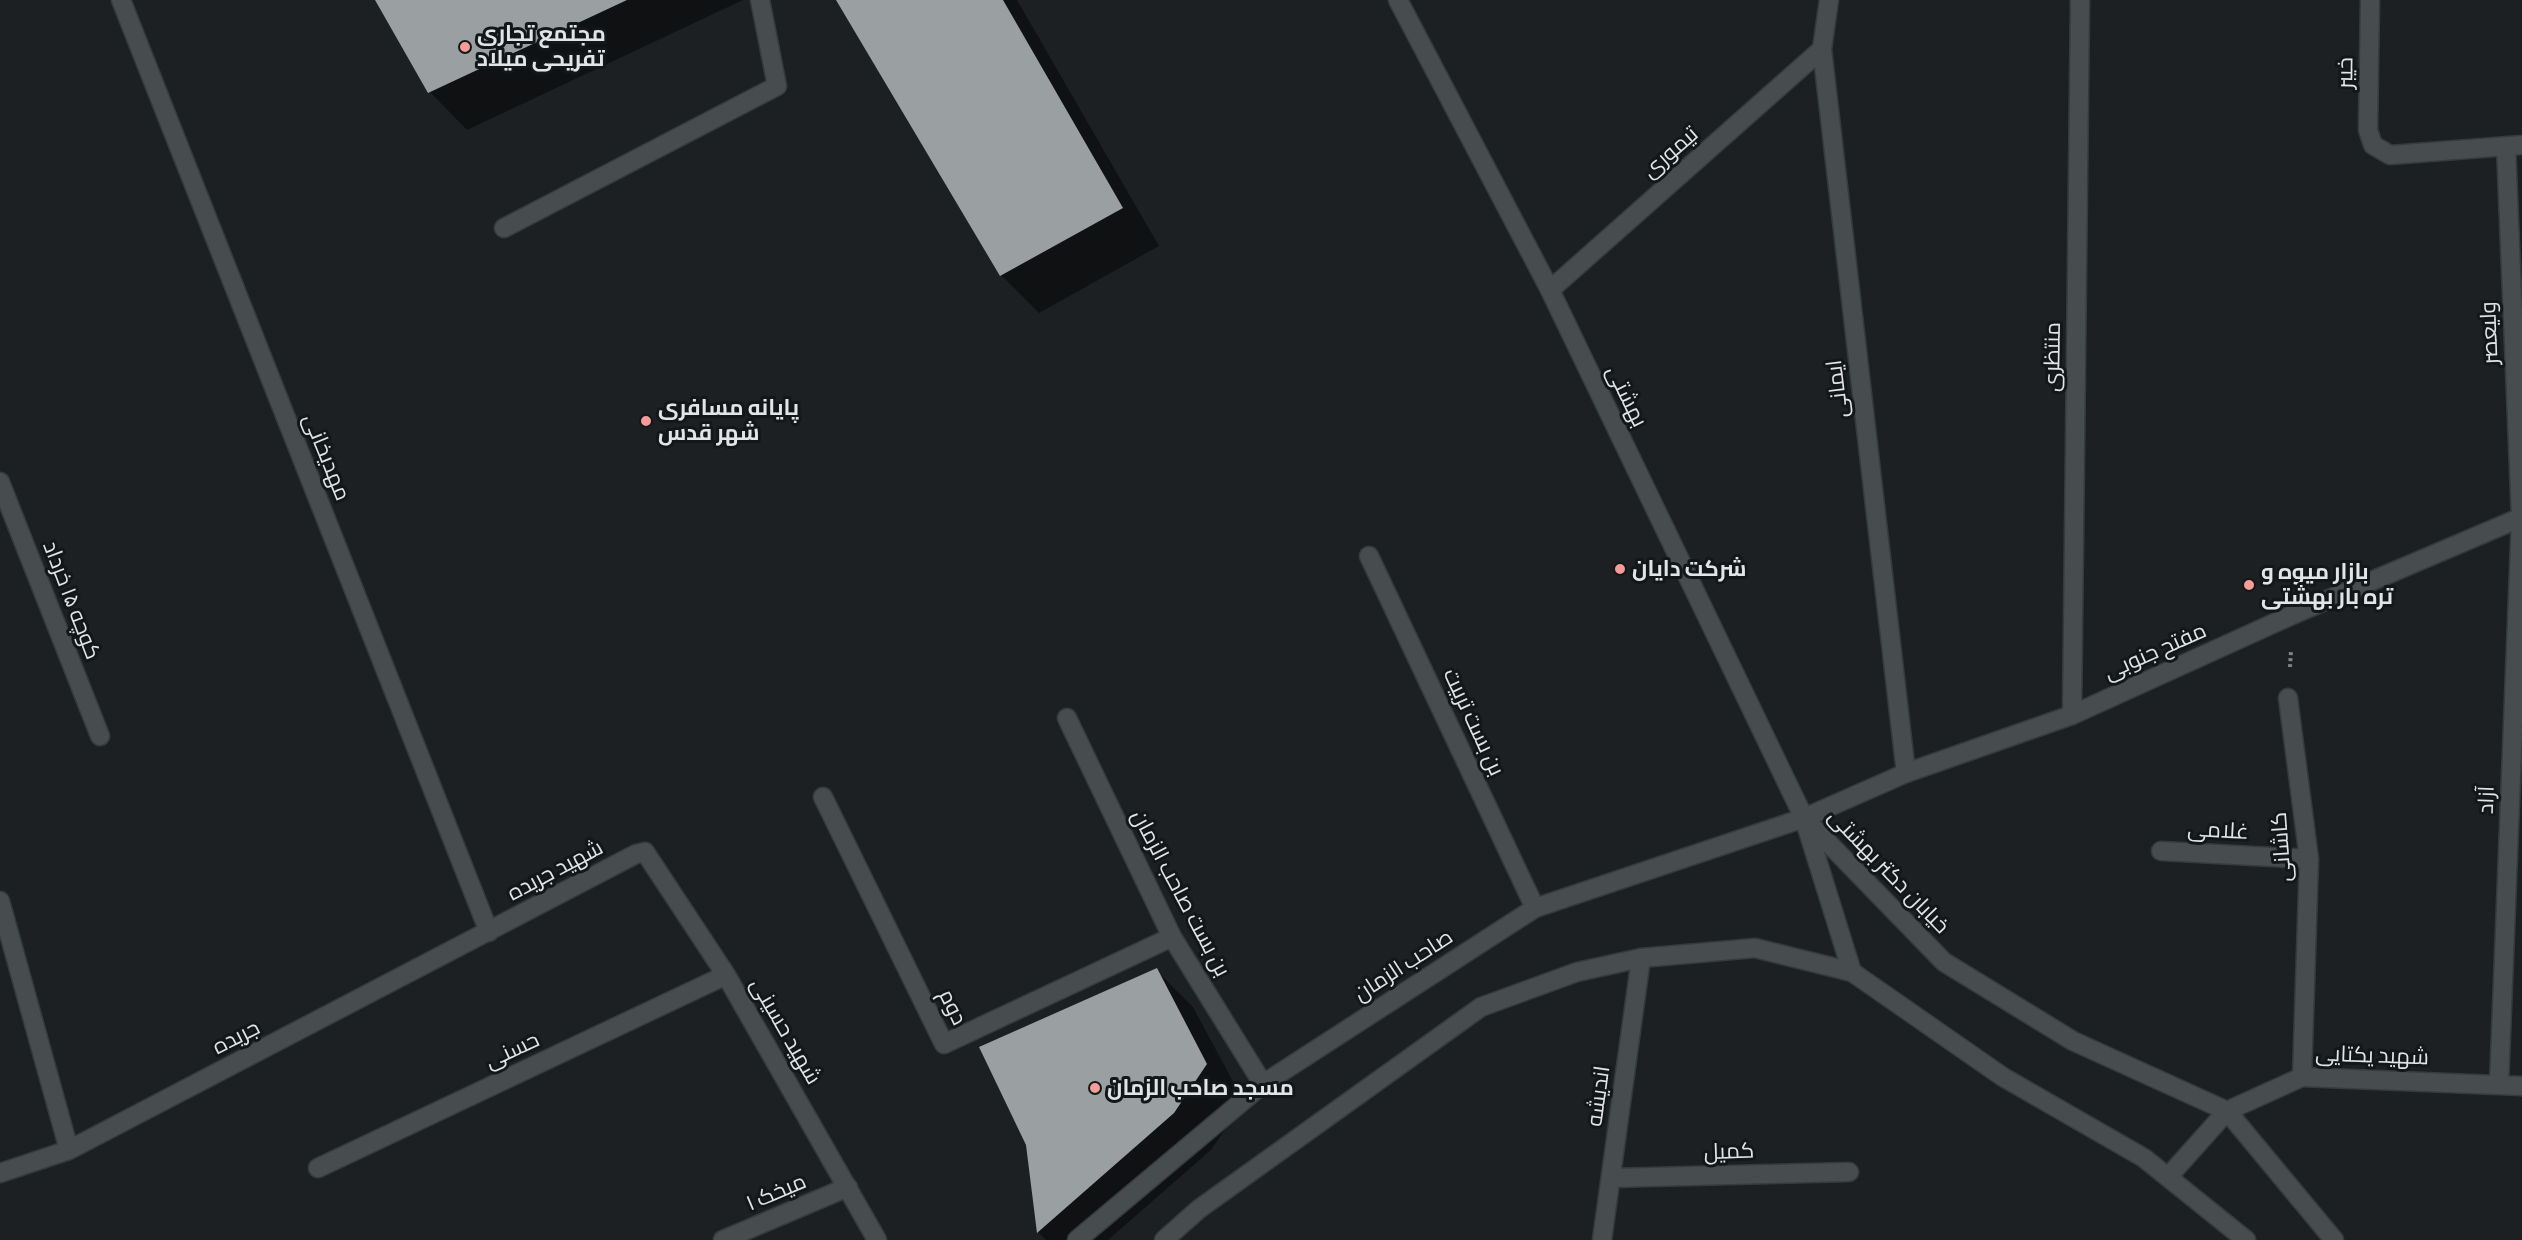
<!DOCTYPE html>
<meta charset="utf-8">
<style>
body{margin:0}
canvas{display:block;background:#1c2022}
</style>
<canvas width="2522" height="1240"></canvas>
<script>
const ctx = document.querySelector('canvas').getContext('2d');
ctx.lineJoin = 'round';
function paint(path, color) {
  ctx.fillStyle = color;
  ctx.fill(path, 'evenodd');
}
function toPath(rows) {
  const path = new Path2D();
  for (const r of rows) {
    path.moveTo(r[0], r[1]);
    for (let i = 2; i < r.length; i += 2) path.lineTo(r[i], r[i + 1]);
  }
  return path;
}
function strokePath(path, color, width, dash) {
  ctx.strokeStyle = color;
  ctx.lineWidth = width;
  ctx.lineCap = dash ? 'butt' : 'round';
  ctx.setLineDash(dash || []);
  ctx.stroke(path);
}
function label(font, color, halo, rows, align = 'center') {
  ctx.font = font + ' Commissioner,Cairo,sans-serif';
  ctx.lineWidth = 6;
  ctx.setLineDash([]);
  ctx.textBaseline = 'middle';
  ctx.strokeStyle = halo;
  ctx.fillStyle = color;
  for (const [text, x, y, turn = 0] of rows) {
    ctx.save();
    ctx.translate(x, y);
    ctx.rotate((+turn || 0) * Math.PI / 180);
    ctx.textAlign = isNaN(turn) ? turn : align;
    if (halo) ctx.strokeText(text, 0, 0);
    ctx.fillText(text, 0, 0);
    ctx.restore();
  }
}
paint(toPath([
 [377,0,743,0,467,130,430,92],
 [837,0,1017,0,1159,246,1039,313,1001,275],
 [1156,970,1193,1007,1244,1102,1211,1150,1108,1240,1046,1240,1038,1232,1027,1145]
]), '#0007');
paint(toPath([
 [375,0,627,0,428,93],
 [836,0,1003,0,1123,208,1000,276],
 [1157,968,1207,1064,1174,1113,1037,1233,1026,1145,979,1047]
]), '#9a9fa2');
const street = toPath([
 [121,0,489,932],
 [1829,0,1822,49,1906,773],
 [2370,0,2368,130,2373,145,2390,155,2522,145],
 [504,228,777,86,760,0],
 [1550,290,1822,49],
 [0,482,100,736],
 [1369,556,1535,908],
 [2288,698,2309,859,2302,1077],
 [2072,715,2080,0],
 [1067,718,1172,937,1263,1084],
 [823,797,944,1044,1172,937],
 [2161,851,2309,859],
 [0,901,69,1150],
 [2499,1085,2521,518,2506,146],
 [2227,1111,2302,1077,2522,1086],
 [318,1168,726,975],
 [0,1173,69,1150,636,854,645,852,726,975,877,1240],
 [1611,1178,1849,1172],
 [723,1240,848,1187],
 [1602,1240,1641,958]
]);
const secondary = toPath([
 [1398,0,1550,290,1804,818,1852,972,2003,1077,2144,1158,2246,1240],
 [1807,821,1944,962,2073,1041,2227,1111,2334,1240],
 [2168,1177,2227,1111],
 [1077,1240,1263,1084,1535,908,1804,818,1906,773,2072,715,2292,615,2522,517],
 [1164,1240,1199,1209,1481,1007,1577,972,1641,958,1755,948,1852,972]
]);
strokePath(street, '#373a3c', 21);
strokePath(secondary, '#373a3c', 21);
strokePath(toPath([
 [2290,667,2291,651]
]), '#7f8384', 4, [3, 3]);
strokePath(street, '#474c4e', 18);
strokePath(secondary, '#474c4e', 18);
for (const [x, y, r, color] of [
 [465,47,6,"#f59c96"],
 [646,421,6,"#f59c96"],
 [1620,569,6,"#f59c96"],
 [2249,585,6,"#f59c96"],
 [1095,1088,6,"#f59c96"]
]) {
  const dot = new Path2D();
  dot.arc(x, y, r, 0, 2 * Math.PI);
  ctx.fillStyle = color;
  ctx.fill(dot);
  strokePath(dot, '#131719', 2);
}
label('bold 22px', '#e2e5e6', '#131719', [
 ["مجتمع تجاری",477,34],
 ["تفریحی میلاد",477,59],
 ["پایانه مسافری",658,408],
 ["شهر قدس",658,433],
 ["شرکت دایان",1632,569],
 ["بازار میوه و",2261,572],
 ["تره بار بهشتی",2261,597],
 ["مسجد صاحب الزمان",1107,1088]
], 'left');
label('22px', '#e2e5e6', '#131719', [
 ["خیبر",2345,73,-89],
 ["تیموری",1670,152,-41],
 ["ولیعصر",2489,333,-92],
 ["منتظری",2052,357,-89],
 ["ایمانی",1837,389,-97],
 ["بهشتی",1627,396,64],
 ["مهدیخانی",327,457,68],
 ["کوچه ۱۵ خرداد",72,600,69],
 ["مفتح جنوبی",2155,651,-24],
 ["بن بست تربیت",1474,722,65],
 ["آزاد",2486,800,-88],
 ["غلامی",2218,830,3],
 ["کاشانی",2281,847,-94],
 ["شهید جریده",555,870,-28],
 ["خیابان دکتر بهشتی",1889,871,46],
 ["بن بست صاحب الزمان",1181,893,62],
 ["صاحب الزمان",1403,965,-33],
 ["دوم",953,1007,64],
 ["شهید حسینی",786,1031,60],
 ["جریده",236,1037,-27],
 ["حسنی",512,1050,-25],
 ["شهید یکتایی",2372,1055,2],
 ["اندیشه",1598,1096,-82],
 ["کمیل",1729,1151,-2],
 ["میخک ۱",776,1192,-23]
]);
</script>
